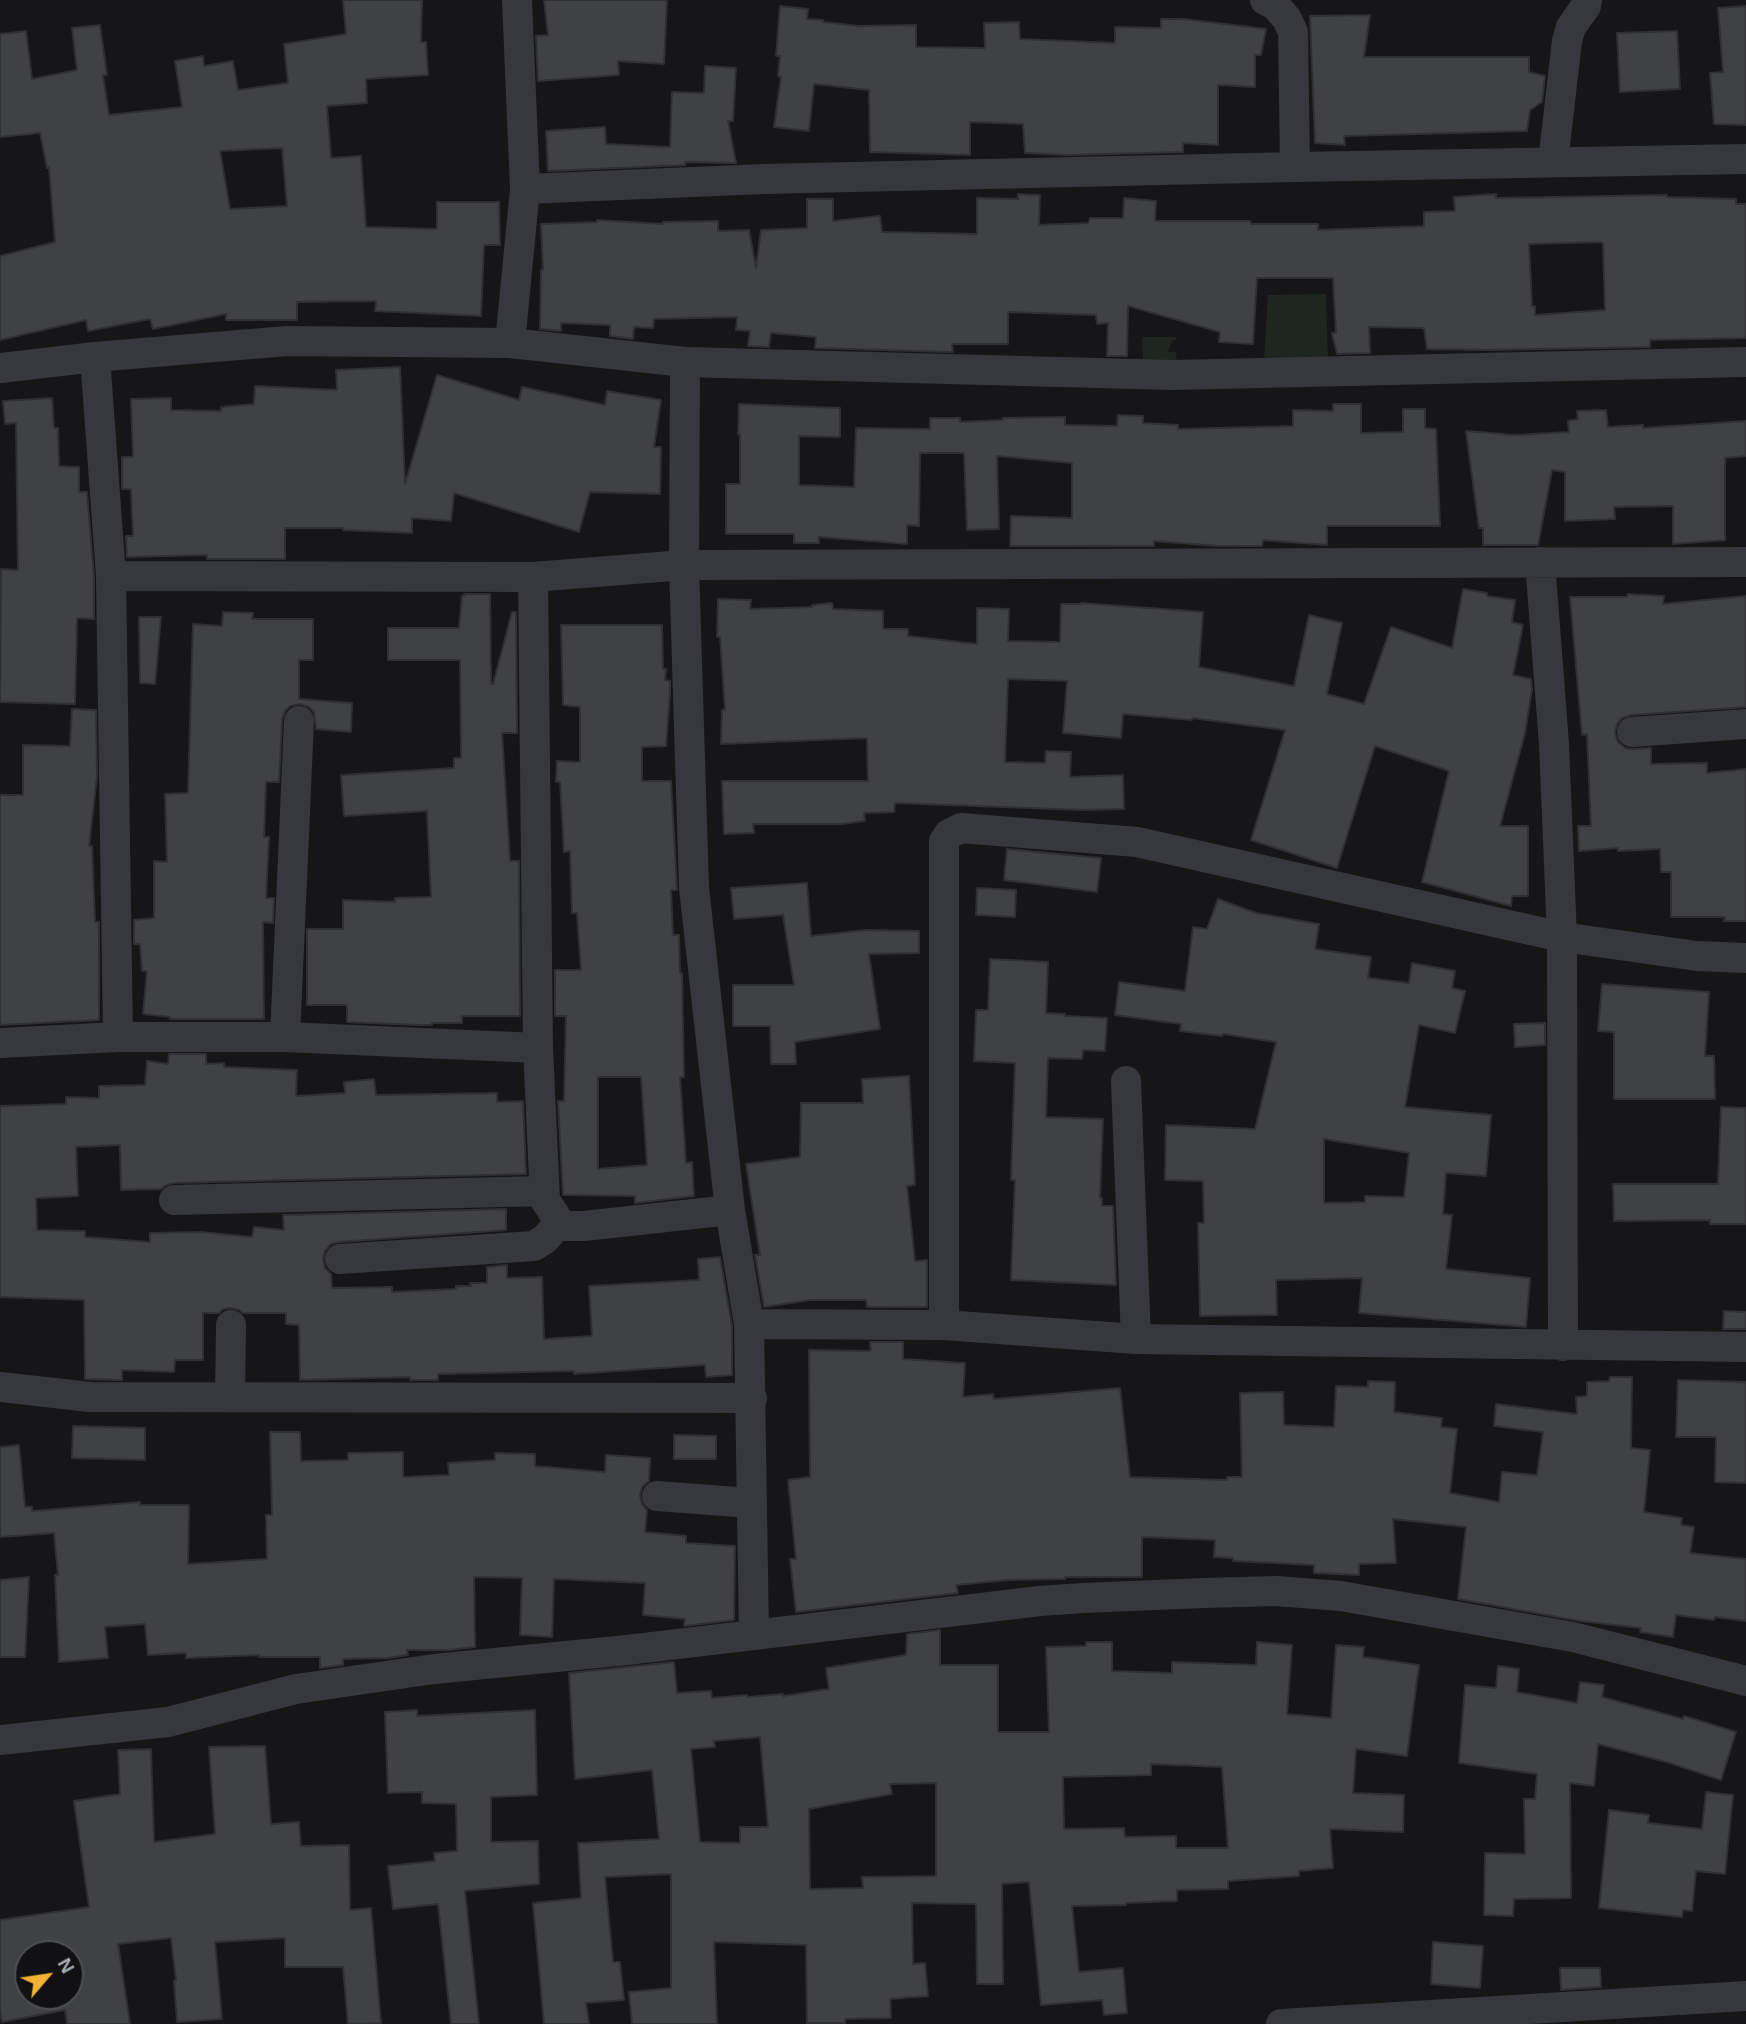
<!DOCTYPE html>
<style>
body{margin:0}
#map{position:relative;width:1746px;height:2024px;overflow:hidden;background:#161618;font-family:Helvetica,sans-serif}
canvas{display:block}
.north{position:absolute;left:14px;top:1940px;width:70px;height:70px;box-sizing:border-box;background:#111113;border:2px solid #4d4f55;border-radius:50%;rotate:61deg;font-size:19px;font-weight:700;line-height:28px;text-align:center;color:#a8adb8}
.north::after{content:'';display:block;margin:auto;width:24px;height:32px;background:#f2b134;clip-path:polygon(50% 0,100% 100%,50% 72%,0 100%)}
</style>
<div id="map">
<canvas width="1746" height="2024"></canvas>
<div class="north">N</div>
</div>
<script>
const ctx = document.querySelector('canvas').getContext('2d');
ctx.lineJoin = 'round';
function paint(path, color) {
  ctx.fillStyle = color;
  ctx.fill(path, 'evenodd');
}
function toPath(rows) {
  const path = new Path2D();
  for (const r of rows) {
    path.moveTo(r[0], r[1]);
    for (let i = 2; i < r.length; i += 2) path.lineTo(r[i], r[i + 1]);
  }
  return path;
}
function strokePath(path, color, width, dash) {
  ctx.strokeStyle = color;
  ctx.lineWidth = width;
  ctx.lineCap = dash ? 'butt' : 'round';
  ctx.setLineDash(dash || []);
  ctx.stroke(path);
}
paint(toPath([
 [1326,294,1328,364,1264,360,1268,295],
 [1142,337,1176,337,1176,340,1172,341,1168,352,1176,352,1177,363,1143,363]
]), '#1e261f');
const building = toPath([
 [343,0,422,0,421,42,426,42,428,75,366,79,367,103,327,106,331,158,361,156,366,227,437,229,437,202,499,202,500,245,484,245,481,316,375,311,376,301,297,302,297,320,226,320,226,314,153,329,150,319,88,331,86,320,0,340,0,256,55,242,49,167,47,168,40,133,0,137,0,34,26,31,32,79,77,70,72,28,100,25,107,75,103,75,109,115,182,107,175,61,203,56,204,66,233,61,238,90,288,83,284,44,346,34,343,0],
 [282,148,287,206,230,209,220,151,282,148],
 [544,0,667,0,664,64,618,61,619,75,538,81,536,36,548,35,544,0],
 [780,6,808,9,807,19,823,20,823,22,859,26,916,25,916,47,985,48,984,23,1019,22,1020,39,1115,43,1115,27,1161,28,1161,19,1183,19,1266,29,1261,55,1255,55,1255,87,1218,85,1218,145,1183,143,1183,152,1067,155,1025,153,1023,124,970,122,970,155,870,152,869,90,814,84,809,131,774,127,781,77,778,76,780,56,776,56,780,6],
 [1746,6,1746,125,1714,124,1710,73,1723,72,1718,8,1746,6],
 [1370,15,1364,57,1529,57,1529,72,1545,76,1542,102,1530,110,1527,131,1344,136,1345,145,1315,143,1310,16,1370,15],
 [1677,31,1680,89,1620,92,1617,33,1677,31],
 [705,66,736,68,733,121,728,121,736,163,685,162,685,165,548,171,546,131,605,127,606,144,670,147,672,92,704,93,705,66],
 [1018,194,1040,195,1039,225,1088,223,1090,218,1123,218,1124,198,1156,201,1155,221,1250,221,1251,224,1318,224,1318,230,1424,226,1424,212,1455,211,1454,197,1496,194,1496,198,1667,195,1667,197,1736,199,1736,204,1746,204,1746,338,1650,340,1650,347,1486,350,1427,349,1424,328,1369,327,1370,353,1337,354,1332,333,1336,333,1333,278,1257,278,1253,344,1219,342,1220,332,1128,306,1127,356,1107,356,1108,323,1097,324,1096,315,1008,312,1008,344,952,344,953,352,815,348,816,337,771,333,769,347,748,346,750,331,736,330,737,317,654,319,653,328,634,327,633,339,610,336,610,325,561,323,561,331,540,329,541,270,543,270,541,224,597,222,597,220,663,224,663,222,718,221,718,231,749,230,756,268,761,230,807,228,807,199,833,199,833,221,880,216,882,232,977,234,977,198,1018,199,1018,194],
 [1600,242,1603,243,1605,310,1535,315,1535,306,1532,306,1529,244,1600,242],
 [400,367,405,484,437,375,519,400,522,387,605,405,607,391,661,400,654,447,661,447,660,494,590,492,579,532,454,493,451,521,412,518,412,533,343,530,343,528,285,528,285,559,207,559,207,555,127,557,126,536,133,536,131,489,122,489,122,457,133,457,131,399,171,398,171,410,221,411,221,407,254,404,255,386,337,390,336,370,400,367],
 [52,398,54,428,58,428,59,466,79,467,79,492,87,492,94,577,94,619,77,618,75,704,0,702,1,569,18,570,16,423,5,424,3,401,52,398],
 [739,404,840,408,840,437,799,436,799,485,854,487,856,428,930,429,930,418,960,418,960,422,1003,420,1003,418,1065,417,1065,425,1117,426,1118,415,1143,416,1143,423,1178,425,1178,429,1293,426,1293,410,1333,411,1333,404,1361,404,1361,433,1403,432,1403,409,1425,409,1425,428,1436,429,1440,526,1327,526,1327,545,1263,540,1262,546,1218,546,1154,541,1154,546,1010,546,1011,516,1072,518,1072,463,997,456,999,529,967,530,964,453,920,453,919,526,907,525,907,544,819,537,819,543,794,543,794,534,726,534,726,484,740,484,740,435,738,434,739,404],
 [1606,410,1608,427,1643,425,1643,428,1746,421,1746,456,1725,458,1725,540,1673,544,1673,506,1614,507,1615,519,1565,521,1565,472,1552,470,1538,545,1483,545,1483,528,1479,528,1466,431,1515,435,1569,432,1568,421,1578,419,1577,411,1606,410],
 [1463,589,1487,593,1487,596,1515,600,1512,622,1523,625,1513,675,1531,679,1532,689,1525,733,1500,826,1528,826,1528,896,1512,896,1511,906,1422,882,1449,771,1375,746,1337,868,1251,840,1285,730,1192,718,1192,720,1123,714,1121,738,1063,733,1067,681,1008,679,1005,762,1045,763,1046,751,1071,752,1070,777,1123,775,1124,809,1083,810,895,803,894,812,864,813,865,821,842,824,753,824,754,833,724,834,722,781,868,781,867,738,721,744,722,710,725,710,720,637,717,637,718,599,751,600,750,609,812,607,812,605,832,603,833,609,883,611,883,629,908,629,908,636,977,644,977,608,1009,609,1008,641,1060,642,1061,604,1081,604,1081,603,1203,612,1199,667,1294,686,1309,615,1342,623,1327,694,1364,704,1391,627,1452,648,1463,589],
 [464,594,490,594,491,684,493,684,512,612,516,612,517,733,502,733,510,861,519,861,520,1016,462,1016,462,1023,432,1023,432,1025,418,1025,347,1022,347,1005,307,1005,307,929,343,929,343,900,395,902,395,898,431,897,427,811,344,816,341,775,454,768,454,758,461,758,460,660,388,660,388,628,459,628,462,596,464,596,464,594],
 [1628,594,1664,596,1663,604,1746,596,1746,707,1631,715,1622,718,1617,724,1615,733,1618,742,1625,748,1633,749,1651,748,1651,764,1707,763,1707,773,1746,769,1746,921,1724,921,1725,917,1671,917,1671,872,1661,872,1660,849,1618,851,1618,848,1579,851,1578,826,1591,826,1587,734,1582,735,1570,597,1627,597,1628,594],
 [223,612,253,613,252,619,313,619,313,660,299,660,299,699,352,703,351,732,316,729,314,712,309,707,300,704,290,706,285,711,282,720,279,782,266,782,264,837,269,837,266,898,274,898,273,923,263,922,264,1019,170,1019,170,1017,143,1014,147,971,142,971,140,944,134,944,134,920,154,918,154,861,167,862,165,794,188,793,193,624,222,626,223,612],
 [139,617,161,617,155,684,140,683,139,617],
 [561,625,662,625,663,669,666,669,665,680,670,681,670,694,666,746,642,747,642,781,671,781,677,890,671,890,673,935,679,935,680,973,682,973,684,1077,680,1077,686,1163,692,1162,694,1196,635,1203,635,1196,563,1195,558,1101,564,1101,566,1016,555,1016,555,970,581,970,577,913,572,913,570,851,564,852,560,782,556,782,557,761,580,762,580,707,563,705,561,625],
 [598,1077,641,1077,647,1165,598,1169,598,1077],
 [72,709,96,710,97,776,89,846,92,846,95,922,99,922,99,1020,0,1025,0,795,23,795,23,745,70,746,72,709],
 [1007,849,1101,858,1097,892,1004,880,1007,849],
 [807,883,811,936,866,930,919,931,919,953,869,954,880,1029,795,1042,796,1064,771,1064,770,1026,733,1026,733,985,794,985,783,915,734,919,731,888,807,883],
 [977,888,1016,890,1015,917,976,915,977,888],
 [1218,899,1256,913,1319,924,1315,949,1371,957,1368,978,1409,983,1412,963,1455,971,1452,988,1465,991,1455,1033,1419,1025,1405,1107,1491,1115,1486,1176,1446,1173,1443,1214,1452,1215,1446,1269,1530,1278,1526,1327,1359,1313,1362,1278,1276,1280,1277,1315,1200,1316,1198,1223,1204,1223,1203,1181,1165,1180,1166,1125,1255,1129,1276,1042,1223,1034,1222,1036,1180,1031,1181,1024,1115,1015,1119,982,1185,991,1193,927,1207,929,1218,899],
 [1324,1139,1409,1153,1404,1197,1365,1196,1365,1202,1324,1203,1324,1139],
 [990,959,1048,962,1046,1013,1065,1014,1065,1016,1107,1018,1105,1051,1083,1050,1082,1059,1048,1058,1046,1117,1103,1119,1100,1197,1102,1198,1102,1206,1113,1206,1116,1285,1011,1280,1015,1180,1011,1180,1015,1063,974,1061,976,1010,988,1010,990,959],
 [1602,984,1709,992,1705,1056,1714,1056,1715,1099,1614,1099,1614,1032,1598,1031,1602,984],
 [1545,1023,1545,1045,1515,1047,1514,1024,1545,1023],
 [169,1054,206,1054,206,1064,224,1063,224,1067,297,1070,296,1096,345,1093,344,1082,374,1079,376,1095,497,1093,497,1102,523,1101,526,1174,174,1183,166,1185,161,1189,121,1190,120,1145,76,1147,78,1196,36,1198,37,1230,85,1231,85,1237,150,1242,150,1233,201,1232,252,1237,254,1227,284,1230,283,1215,506,1209,506,1230,339,1242,331,1244,325,1251,323,1259,325,1268,331,1274,332,1288,392,1287,392,1292,456,1289,456,1286,471,1286,470,1283,487,1283,487,1267,507,1265,507,1278,542,1277,544,1339,592,1336,589,1286,699,1280,698,1259,720,1257,732,1326,732,1375,706,1377,705,1365,574,1374,574,1371,438,1374,438,1380,410,1380,410,1377,300,1380,299,1325,286,1324,286,1313,243,1313,239,1310,231,1308,223,1309,219,1313,203,1313,203,1360,175,1360,174,1372,122,1370,122,1380,85,1379,84,1300,0,1297,0,1106,66,1104,66,1097,99,1098,99,1086,145,1085,147,1061,168,1064,169,1054],
 [909,1076,915,1185,907,1186,915,1261,927,1260,927,1307,867,1307,866,1300,811,1300,764,1307,755,1255,760,1255,746,1164,800,1157,801,1103,863,1103,862,1079,909,1076],
 [1721,1107,1746,1108,1746,1224,1710,1224,1710,1220,1614,1221,1613,1184,1718,1184,1721,1107],
 [1724,1311,1746,1312,1746,1329,1723,1329,1724,1311],
 [870,1342,903,1342,903,1359,965,1363,963,1397,993,1394,994,1399,1120,1388,1130,1477,1227,1480,1227,1477,1242,1477,1240,1393,1283,1392,1284,1425,1334,1427,1336,1386,1368,1387,1368,1381,1395,1382,1394,1412,1442,1418,1441,1427,1457,1429,1450,1493,1499,1502,1502,1472,1537,1475,1543,1432,1494,1426,1496,1404,1577,1414,1576,1397,1587,1396,1587,1382,1609,1381,1610,1377,1632,1377,1631,1448,1650,1450,1644,1512,1682,1518,1681,1525,1694,1527,1690,1553,1746,1559,1746,1621,1715,1617,1714,1620,1676,1615,1673,1637,1640,1632,1641,1628,1580,1621,1458,1599,1466,1527,1393,1519,1396,1563,1359,1564,1359,1575,1314,1573,1314,1565,1233,1561,1233,1558,1214,1557,1215,1540,1142,1537,1142,1577,1065,1577,1065,1579,1008,1580,956,1585,958,1593,796,1612,790,1559,796,1559,788,1480,810,1477,809,1350,868,1351,871,1350,870,1342],
 [1678,1380,1746,1382,1746,1483,1715,1482,1716,1437,1676,1437,1678,1380],
 [73,1426,145,1428,145,1460,72,1458,73,1426],
 [270,1432,300,1432,301,1461,348,1460,348,1453,403,1452,403,1477,449,1475,448,1463,495,1460,495,1453,535,1454,535,1466,605,1472,606,1455,650,1458,649,1481,642,1487,640,1495,642,1504,647,1510,645,1532,686,1536,686,1543,735,1546,734,1620,684,1626,685,1619,643,1615,645,1583,554,1579,552,1637,520,1635,522,1578,474,1577,475,1647,448,1650,407,1650,408,1655,388,1658,343,1659,343,1665,320,1668,320,1657,259,1657,259,1655,186,1658,186,1653,148,1655,145,1624,105,1627,108,1658,59,1662,55,1575,58,1575,54,1533,0,1537,0,1447,19,1445,25,1507,32,1507,32,1511,140,1502,140,1505,189,1505,188,1564,267,1559,266,1515,272,1515,270,1432],
 [674,1435,716,1436,716,1459,674,1459,674,1435],
 [29,1577,25,1657,0,1657,0,1580,29,1577],
 [940,1630,940,1665,998,1665,998,1732,1049,1732,1046,1647,1086,1646,1086,1642,1112,1642,1112,1671,1172,1673,1172,1662,1256,1665,1257,1642,1292,1645,1287,1714,1331,1718,1336,1645,1364,1647,1363,1657,1419,1665,1407,1756,1356,1749,1353,1793,1404,1795,1403,1832,1330,1829,1333,1868,1299,1871,1299,1876,1228,1881,1228,1889,1177,1890,1177,1901,1126,1903,1126,1905,1072,1906,1079,1972,1123,1968,1127,2013,1104,2015,1102,2000,1041,2005,1029,1882,1002,1884,1003,1984,977,1984,976,1904,912,1903,913,1964,925,1963,928,1996,890,1999,891,2018,845,2019,845,2023,807,2023,806,1945,714,1942,717,2024,632,2024,629,1992,671,1988,671,1874,605,1877,613,1962,620,1962,624,2000,586,2003,589,2024,544,2024,533,1903,581,1898,578,1843,659,1839,652,1770,575,1779,569,1673,674,1662,677,1693,711,1691,712,1698,747,1695,747,1697,783,1694,783,1696,829,1689,826,1668,906,1655,907,1634,940,1630],
 [760,1737,768,1827,740,1827,740,1843,700,1842,691,1749,715,1747,714,1741,760,1737],
 [1151,1764,1222,1767,1228,1848,1176,1848,1176,1836,1125,1837,1124,1828,1064,1829,1063,1777,1151,1775,1151,1764],
 [936,1783,936,1876,862,1877,863,1888,810,1889,809,1809,892,1794,890,1784,936,1783],
 [1498,1666,1519,1669,1517,1692,1577,1703,1580,1682,1604,1685,1602,1697,1683,1719,1684,1716,1736,1732,1721,1780,1670,1763,1598,1744,1594,1786,1570,1783,1571,1898,1514,1899,1513,1916,1484,1915,1485,1853,1525,1854,1524,1799,1535,1799,1537,1774,1459,1763,1465,1685,1496,1688,1498,1666],
 [417,1710,417,1716,535,1710,537,1795,491,1797,491,1842,538,1841,539,1884,465,1891,479,2024,451,2024,438,1904,393,1909,388,1866,435,1861,434,1853,457,1851,456,1804,422,1803,422,1792,388,1793,385,1712,417,1710],
 [265,1746,271,1824,299,1822,301,1846,349,1845,350,1910,371,1908,381,2023,348,2024,343,1967,285,1967,285,1938,215,1942,222,2019,177,2022,174,1981,176,1980,171,1938,118,1944,130,2024,67,2024,65,2010,2,2022,0,2011,0,1920,89,1907,74,1801,120,1794,118,1750,151,1749,154,1842,215,1834,209,1747,265,1746],
 [28,1954,70,1954,70,1996,28,1996,28,1954],
 [1706,1792,1733,1795,1725,1874,1696,1871,1692,1911,1683,1910,1682,1917,1599,1908,1609,1810,1649,1815,1648,1823,1702,1829,1706,1792],
 [1433,1942,1483,1946,1480,1988,1431,1984,1433,1942],
 [1560,1968,1600,1968,1601,1987,1561,1990,1560,1968]
]);
paint(building, '#404145');
strokePath(building, '#303034', 2);
strokePath(toPath([
 [1265,0,1275,5,1287,19,1293,32,1295,167],
 [1553,162,1567,41,1571,27,1586,6,1587,0],
 [525,189,764,179,1295,167,1746,159],
 [510,343,525,189,517,0],
 [95,357,111,576,118,1037],
 [685,362,684,565,694,888,730,1210,749,1324,754,1635],
 [0,368,95,357,287,341,510,343,685,362,1172,375,1746,362],
 [1540,562,1554,744,1562,937,1563,1346],
 [111,576,533,577,684,565,1746,562],
 [533,577,538,1048,545,1200,555,1215,556,1226,584,1226,730,1210],
 [1632,732,1746,724],
 [285,1037,299,721],
 [0,1043,118,1037,285,1037,538,1048],
 [1126,1081,1136,1339],
 [174,1200,544,1191],
 [340,1259,534,1246,545,1239,556,1226],
 [749,1324,944,1325,1136,1339,1746,1347],
 [944,1325,944,841,949,834,961,828,1137,842,1562,937,1697,956,1746,958],
 [0,1387,90,1397,752,1398],
 [230,1397,231,1325],
 [657,1496,751,1503],
 [0,1740,168,1722,296,1689,434,1669,627,1650,1040,1601,1083,1598,1204,1593,1276,1591,1341,1596,1573,1637,1746,1681],
 [1281,2024,1746,1996]
]), '#37383d', 30);
</script>
